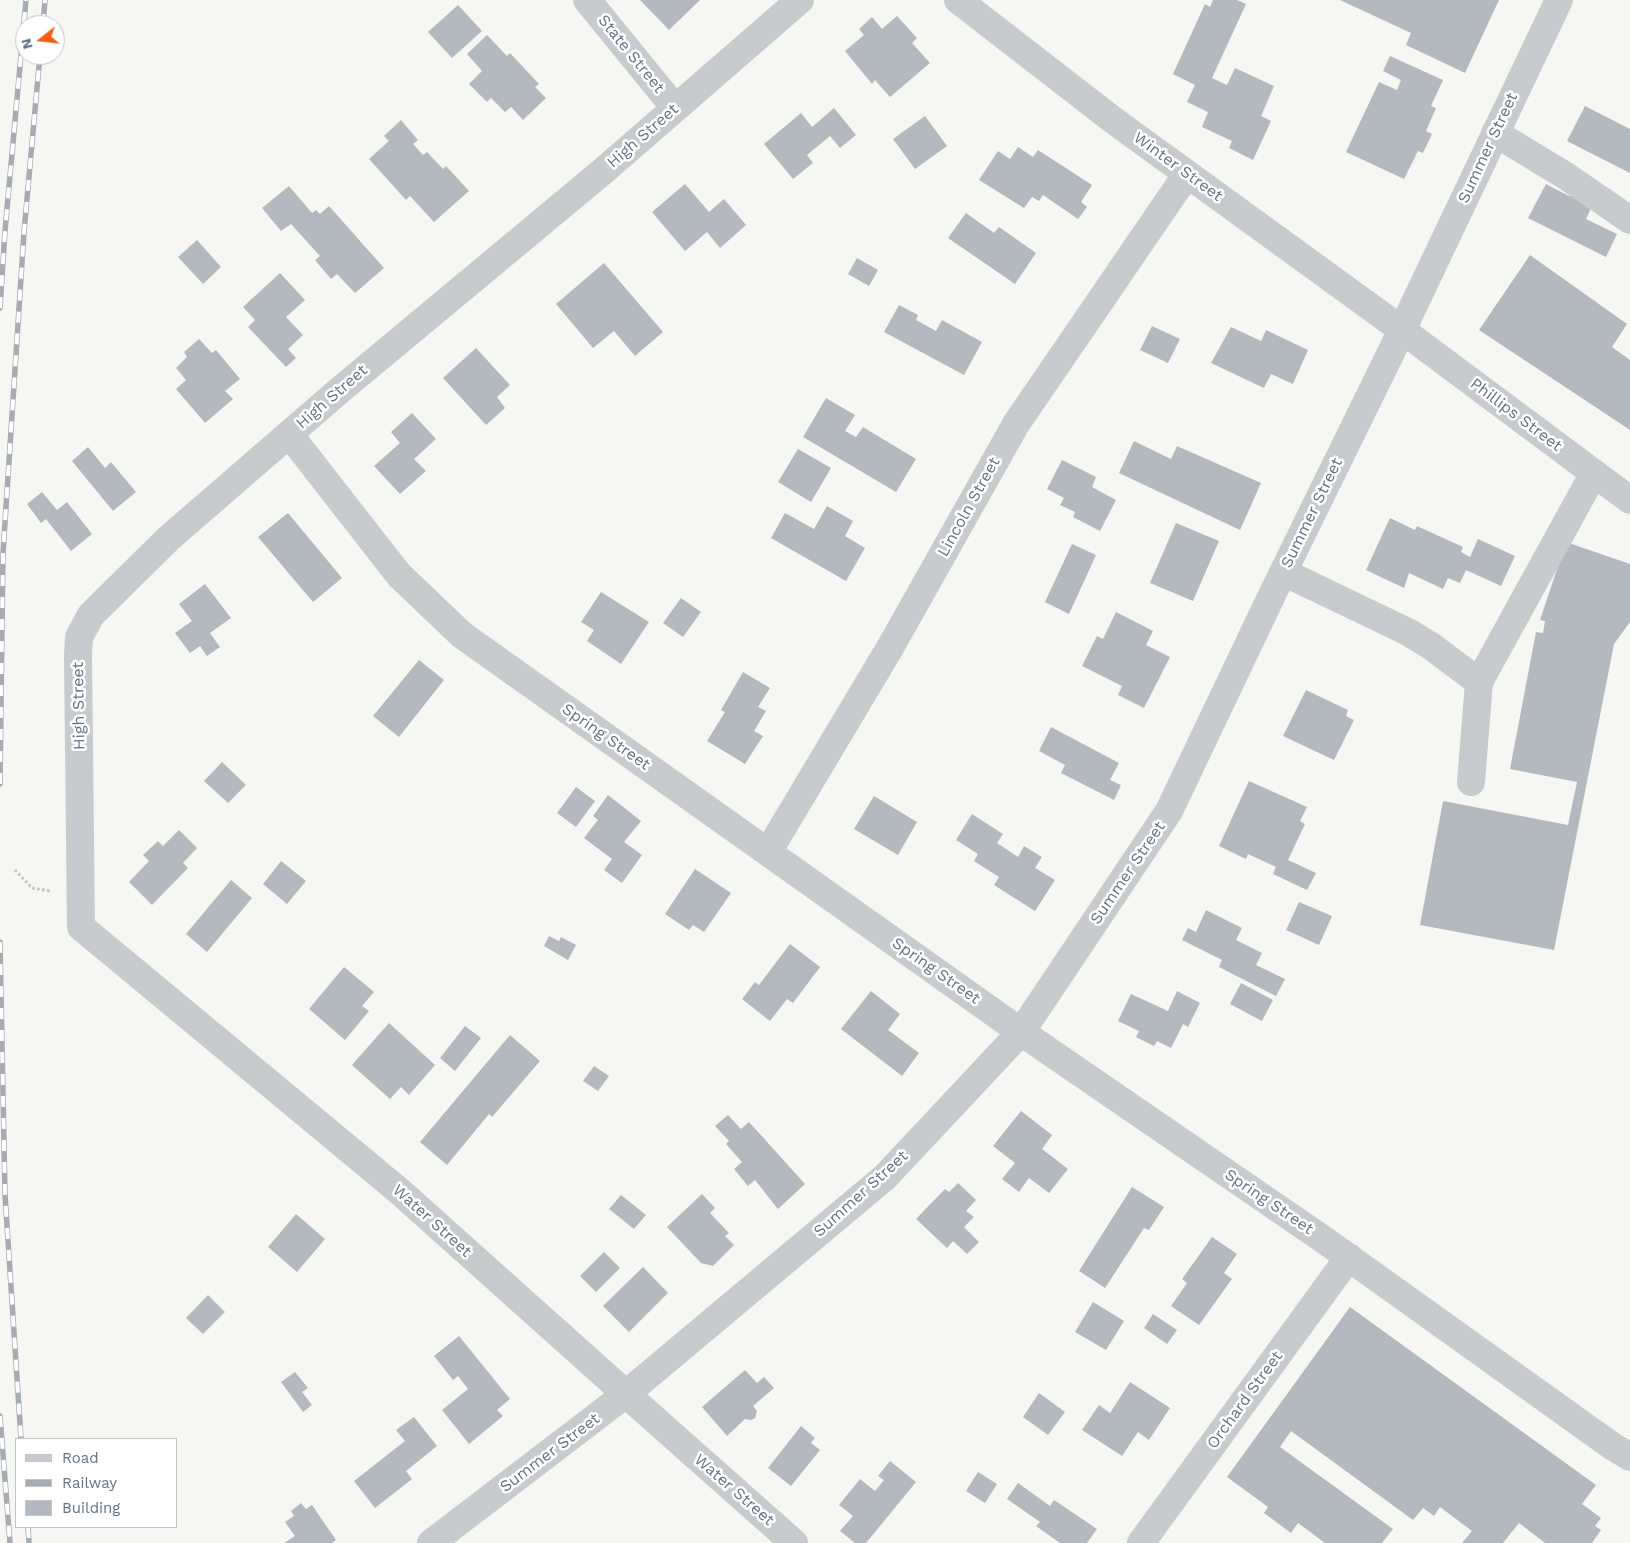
<!DOCTYPE html>
<style>
body{margin:0}
#map{position:relative;width:1630px;height:1543px;overflow:hidden;background:#f6f7f2;font-family:"Work Sans",sans-serif}
canvas{display:block}
.legend{position:absolute;left:15px;top:1438px;width:162px;height:90px;box-sizing:border-box;background:#fff;border:1px solid #c0c7cf;margin:0;padding:6px 9px;list-style:none;font-size:15px;color:#627386}
.legend li{display:flex;align-items:center;gap:10px;height:25px}
.legend b{width:25px;border:1px solid #c0c7cf}
.north{position:absolute;left:15px;top:15px;width:50px;height:50px;box-sizing:border-box;background:#fff;border:1px solid #c0c7cf;border-radius:50%;rotate:254deg;font-size:14px;font-weight:700;line-height:20px;text-align:center;color:#627386}
.north::after{content:'';display:block;margin:auto;width:18px;height:22px;background:#f36016;clip-path:polygon(50% 0,100% 100%,50% 72%,0 100%)}
</style>
<div id="map">
<canvas width="1630" height="1543"></canvas>
<ul class="legend">
<li><b style="height:6px;background:#c8cbce"></b>Road</li>
<li><b style="height:6px;background:#a7acb2"></b>Railway</li>
<li><b style="height:14px;background:#b3b9bf"></b>Building</li>
</ul>
<div class="north">N</div>
</div>
<script>
const ctx = document.querySelector('canvas').getContext('2d');
ctx.lineJoin = 'round';
function paint(path, color) {
  ctx.fillStyle = color;
  ctx.fill(path, 'evenodd');
}
function toPath(rows) {
  const path = new Path2D();
  for (const r of rows) {
    path.moveTo(r[0], r[1]);
    for (let i = 2; i < r.length; i += 2) path.lineTo(r[i], r[i + 1]);
  }
  return path;
}
function strokePath(path, color, width, dash) {
  ctx.strokeStyle = color;
  ctx.lineWidth = width;
  ctx.lineCap = dash ? 'butt' : 'round';
  ctx.setLineDash(dash || []);
  ctx.stroke(path);
}
function label(font, color, halo, rows, align = 'center') {
  ctx.font = font + ' "Work Sans",sans-serif';
  ctx.lineWidth = 5;
  ctx.setLineDash([]);
  ctx.textBaseline = 'middle';
  ctx.strokeStyle = halo;
  ctx.fillStyle = color;
  for (const [text, x, y, turn = 0] of rows) {
    ctx.save();
    ctx.translate(x, y);
    ctx.rotate((+turn || 0) * Math.PI / 180);
    ctx.textAlign = isNaN(turn) ? turn : align;
    if (halo) ctx.strokeText(text, 0, 0);
    ctx.fillText(text, 0, 0);
    ctx.restore();
  }
}
paint(toPath([
 [640,0,700,0,669,30],
 [1213,0,1237,0,1246,4,1212,78,1227,85,1235,68,1274,86,1261,116,1271,121,1253,160,1229,148,1232,141,1202,127,1208,112,1187,102,1195,85,1173,74,1205,4,1210,7],
 [1340,0,1499,0,1465,73,1406,45,1411,33],
 [458,5,482,31,452,58,428,32],
 [897,16,917,38,912,43,930,63,890,97,875,80,872,84,845,51,864,35,859,29,872,17,882,29],
 [487,35,507,56,510,53,539,84,535,87,546,98,523,120,511,107,505,112,491,98,487,102,469,84,482,71,467,54],
 [1390,56,1443,80,1431,106,1436,108,1426,131,1432,134,1423,153,1418,151,1404,179,1346,152,1379,82,1397,90,1401,80,1383,71],
 [1585,106,1630,129,1630,173,1567,141],
 [834,108,856,135,840,148,830,136,807,155,813,163,793,179,764,144,801,113,812,127],
 [925,116,947,146,915,169,893,139],
 [401,120,418,140,413,144,423,155,427,152,443,169,446,166,469,191,434,222,410,196,406,200,369,159,389,141,384,136],
 [1018,147,1033,157,1038,150,1092,185,1081,202,1087,207,1078,219,1043,195,1039,201,1032,197,1024,208,979,180,998,151,1010,159],
 [685,184,709,212,724,199,746,225,720,248,707,232,685,251,652,212],
 [1546,184,1569,196,1577,193,1592,206,1586,219,1617,234,1606,257,1528,218],
 [289,186,312,213,316,210,320,214,329,206,384,268,355,293,337,274,331,279,315,260,320,256,291,224,281,231,262,208],
 [966,213,994,233,999,227,1036,253,1015,284,948,238],
 [197,240,221,267,203,284,178,257],
 [1530,255,1627,324,1612,347,1630,360,1630,430,1479,330],
 [857,258,878,270,869,286,848,274],
 [604,263,663,332,635,356,614,331,593,348,556,304],
 [280,273,305,300,286,317,303,335,288,349,296,358,286,367,248,327,255,320,243,307],
 [899,305,918,315,916,320,936,331,942,320,982,342,964,375,884,332],
 [1152,326,1180,339,1168,363,1140,350],
 [1231,327,1261,341,1266,330,1308,350,1293,384,1271,374,1264,388,1211,363],
 [199,339,212,353,216,350,240,379,225,391,233,399,205,423,176,389,186,380,176,368,187,357,184,352],
 [476,348,510,385,497,397,505,408,486,425,443,378],
 [826,398,855,415,845,431,856,437,863,427,916,459,896,492,803,437],
 [412,413,436,439,414,459,426,471,400,494,374,466,400,443,391,432],
 [1134,441,1171,459,1177,446,1261,483,1240,530,1119,473],
 [88,447,105,468,111,462,136,492,113,511,72,461],
 [798,449,831,468,811,502,778,482],
 [1062,460,1096,477,1092,487,1116,500,1100,531,1073,517,1075,512,1060,505,1064,498,1047,489],
 [42,492,57,510,67,502,92,534,71,551,46,519,41,523,27,504],
 [827,506,853,521,845,536,865,548,846,581,771,538,785,513,814,529],
 [288,513,342,578,313,602,258,537],
 [1390,518,1415,530,1417,526,1463,547,1461,552,1470,557,1478,539,1515,556,1501,586,1466,570,1460,583,1448,578,1443,589,1409,573,1404,588,1366,570],
 [1176,523,1219,541,1193,601,1150,583],
 [1566,542,1630,564,1630,622,1614,644,1554,950,1420,925,1443,801,1568,825,1577,782,1510,769,1536,632,1543,633,1545,621,1540,620],
 [1072,544,1096,555,1069,614,1045,602],
 [205,584,231,618,210,633,220,647,207,656,200,646,190,653,175,633,192,621,179,604],
 [601,592,649,622,621,664,587,641,594,630,581,622],
 [681,598,701,612,683,637,663,623],
 [1116,612,1153,631,1146,645,1170,657,1144,708,1118,695,1122,686,1082,666,1097,636,1103,639],
 [419,660,444,680,399,737,373,716],
 [743,672,770,688,758,707,766,711,754,731,763,736,745,764,707,741,725,712,721,710],
 [1306,690,1348,710,1346,716,1354,720,1334,760,1283,736],
 [1051,727,1119,763,1110,780,1121,785,1114,800,1061,773,1065,765,1039,751],
 [222,762,246,785,228,803,204,781],
 [1249,781,1307,807,1300,821,1305,824,1288,860,1316,873,1307,890,1273,874,1276,867,1248,854,1246,859,1219,846],
 [576,787,595,801,576,827,557,813],
 [608,795,641,821,624,842,642,855,622,883,604,870,612,859,584,838,598,820,593,816],
 [874,796,917,822,898,855,854,829],
 [972,814,1003,834,997,843,1018,857,1024,846,1042,857,1035,868,1055,880,1035,911,994,885,999,877,974,861,978,854,956,840],
 [179,830,197,848,183,863,188,868,152,905,129,882,149,861,143,855,158,841,163,846],
 [281,861,306,881,287,904,263,884],
 [695,869,731,893,704,932,693,925,689,930,665,914],
 [231,880,252,898,207,952,186,934],
 [1299,902,1332,916,1319,945,1286,930],
 [1206,910,1242,928,1236,940,1262,953,1256,965,1285,979,1276,996,1219,967,1222,960,1182,940,1188,928,1196,932],
 [549,936,559,941,561,937,576,945,568,960,544,946],
 [790,944,820,967,793,1003,787,999,770,1021,742,999,755,982,759,985],
 [344,967,374,992,362,1006,369,1011,345,1040,309,1009],
 [1241,983,1273,1000,1262,1021,1230,1004],
 [871,991,900,1014,888,1030,919,1053,902,1076,841,1029],
 [1177,991,1200,1003,1188,1027,1183,1024,1171,1048,1157,1041,1154,1046,1136,1037,1139,1031,1118,1021,1131,994,1168,1011],
 [389,1023,435,1065,409,1095,401,1087,390,1099,352,1065],
 [465,1026,481,1038,455,1071,440,1058],
 [510,1035,540,1061,492,1117,489,1114,447,1165,420,1142],
 [594,1066,609,1076,598,1091,583,1081],
 [1021,1111,1052,1135,1042,1149,1068,1169,1049,1193,1029,1178,1019,1192,1002,1179,1015,1163,993,1146],
 [728,1115,741,1129,749,1122,805,1184,778,1209,755,1180,748,1186,734,1169,742,1162,726,1144,729,1141,715,1126],
 [958,1183,976,1200,966,1211,974,1217,964,1227,979,1242,967,1254,953,1241,947,1248,916,1219,945,1189,949,1192],
 [1132,1187,1164,1207,1149,1230,1144,1228,1105,1288,1079,1271],
 [702,1194,715,1208,710,1213,729,1233,725,1236,734,1245,713,1266,701,1263,667,1227],
 [621,1195,646,1215,634,1229,609,1209],
 [296,1214,325,1239,297,1272,268,1247],
 [1212,1237,1237,1254,1224,1273,1232,1279,1199,1325,1171,1306,1187,1283,1182,1279],
 [604,1252,620,1268,596,1292,580,1276],
 [643,1267,668,1293,629,1332,603,1306],
 [208,1295,225,1312,203,1334,186,1318],
 [1093,1302,1124,1321,1106,1350,1075,1332],
 [1350,1307,1596,1485,1582,1504,1601,1518,1595,1526,1601,1530,1592,1543,1545,1543,1519,1523,1503,1543,1462,1543,1472,1531,1440,1507,1434,1516,1423,1508,1413,1520,1291,1431,1280,1447,1393,1529,1382,1543,1325,1543,1298,1523,1291,1533,1264,1513,1268,1507,1227,1477],
 [1153,1314,1177,1330,1167,1344,1144,1328],
 [459,1336,510,1399,497,1410,503,1416,469,1444,442,1410,468,1389,458,1376,453,1380,434,1356],
 [745,1370,757,1383,764,1377,774,1388,753,1406,757,1411,755,1418,751,1420,745,1419,727,1436,702,1407],
 [295,1372,308,1388,302,1392,312,1405,303,1412,281,1382],
 [1130,1382,1170,1408,1149,1440,1138,1432,1122,1456,1082,1430,1099,1405,1110,1413],
 [1039,1393,1065,1412,1048,1435,1023,1417],
 [414,1417,437,1446,406,1471,412,1479,375,1508,354,1481,405,1441,396,1430],
 [801,1426,815,1438,811,1443,820,1450,791,1486,768,1468],
 [890,1461,916,1482,866,1543,855,1543,840,1531,853,1516,839,1505,860,1479,875,1491,884,1480,878,1476],
 [978,1472,997,1484,985,1503,966,1491],
 [1018,1483,1050,1506,1054,1500,1097,1529,1087,1543,1060,1543,1036,1526,1040,1522,1007,1499],
 [301,1503,306,1509,312,1505,336,1540,332,1543,284,1543,295,1536,285,1522,294,1516,291,1511]
]), '#b3b9bf');
strokePath(toPath([
 [15,870,32,888,50,891]
]), '#c0c2c4', 3, [2.5, 2.5]);
strokePath(toPath([
 [587,0,675,108],
 [958,0,1113,120,1402,330,1630,500],
 [1495,133,1566,176,1630,220],
 [289,434,399,575,462,635,1021,1032,1327,1242,1612,1446,1630,1457],
 [1283,572,1408,632,1431,646,1479,682,1471,782],
 [1479,682,1594,473],
 [768,852,891,646,1016,424,1187,174],
 [431,1543,626,1394,885,1177,1021,1032,1169,811,1271,597,1402,330,1559,0],
 [794,1543,626,1394,398,1190,81,927,78,656,79,637,91,615,169,538,340,390,602,172,800,0],
 [1141,1543,1349,1257]
]), '#c8cbce', 28);
const rail = toPath([
 [43,25,45,0],
 [0,308,5,231,26,0],
 [0,784,3,553,24,232,40,55],
 [0,942,5,1195,21,1439],
 [0,1416,10,1543],
 [28,1527,29,1543]
]);
strokePath(rail, '#a7acb2', 5.5);
strokePath(rail, '#fff', 4, [11]);
label('16px', '#627386', '#fff', [
 ["State Street",631,54,51],
 ["High Street",643,136,-41],
 ["Summer Street",1488,148,-65],
 ["Winter Street",1178,167,36],
 ["High Street",332,397,-41],
 ["Phillips Street",1516,415,37],
 ["Lincoln Street",969,507,-61],
 ["Summer Street",1312,513,-64],
 ["High Street",79,706,-91],
 ["Spring Street",606,737,35],
 ["Summer Street",1128,873,-56],
 ["Spring Street",936,971,35],
 ["Summer Street",861,1194,-42],
 ["Spring Street",1269,1202,34],
 ["Water Street",432,1221,42],
 ["Orchard Street",1245,1400,-54],
 ["Summer Street",550,1453,-37],
 ["Water Street",734,1490,41]
]);
</script>
